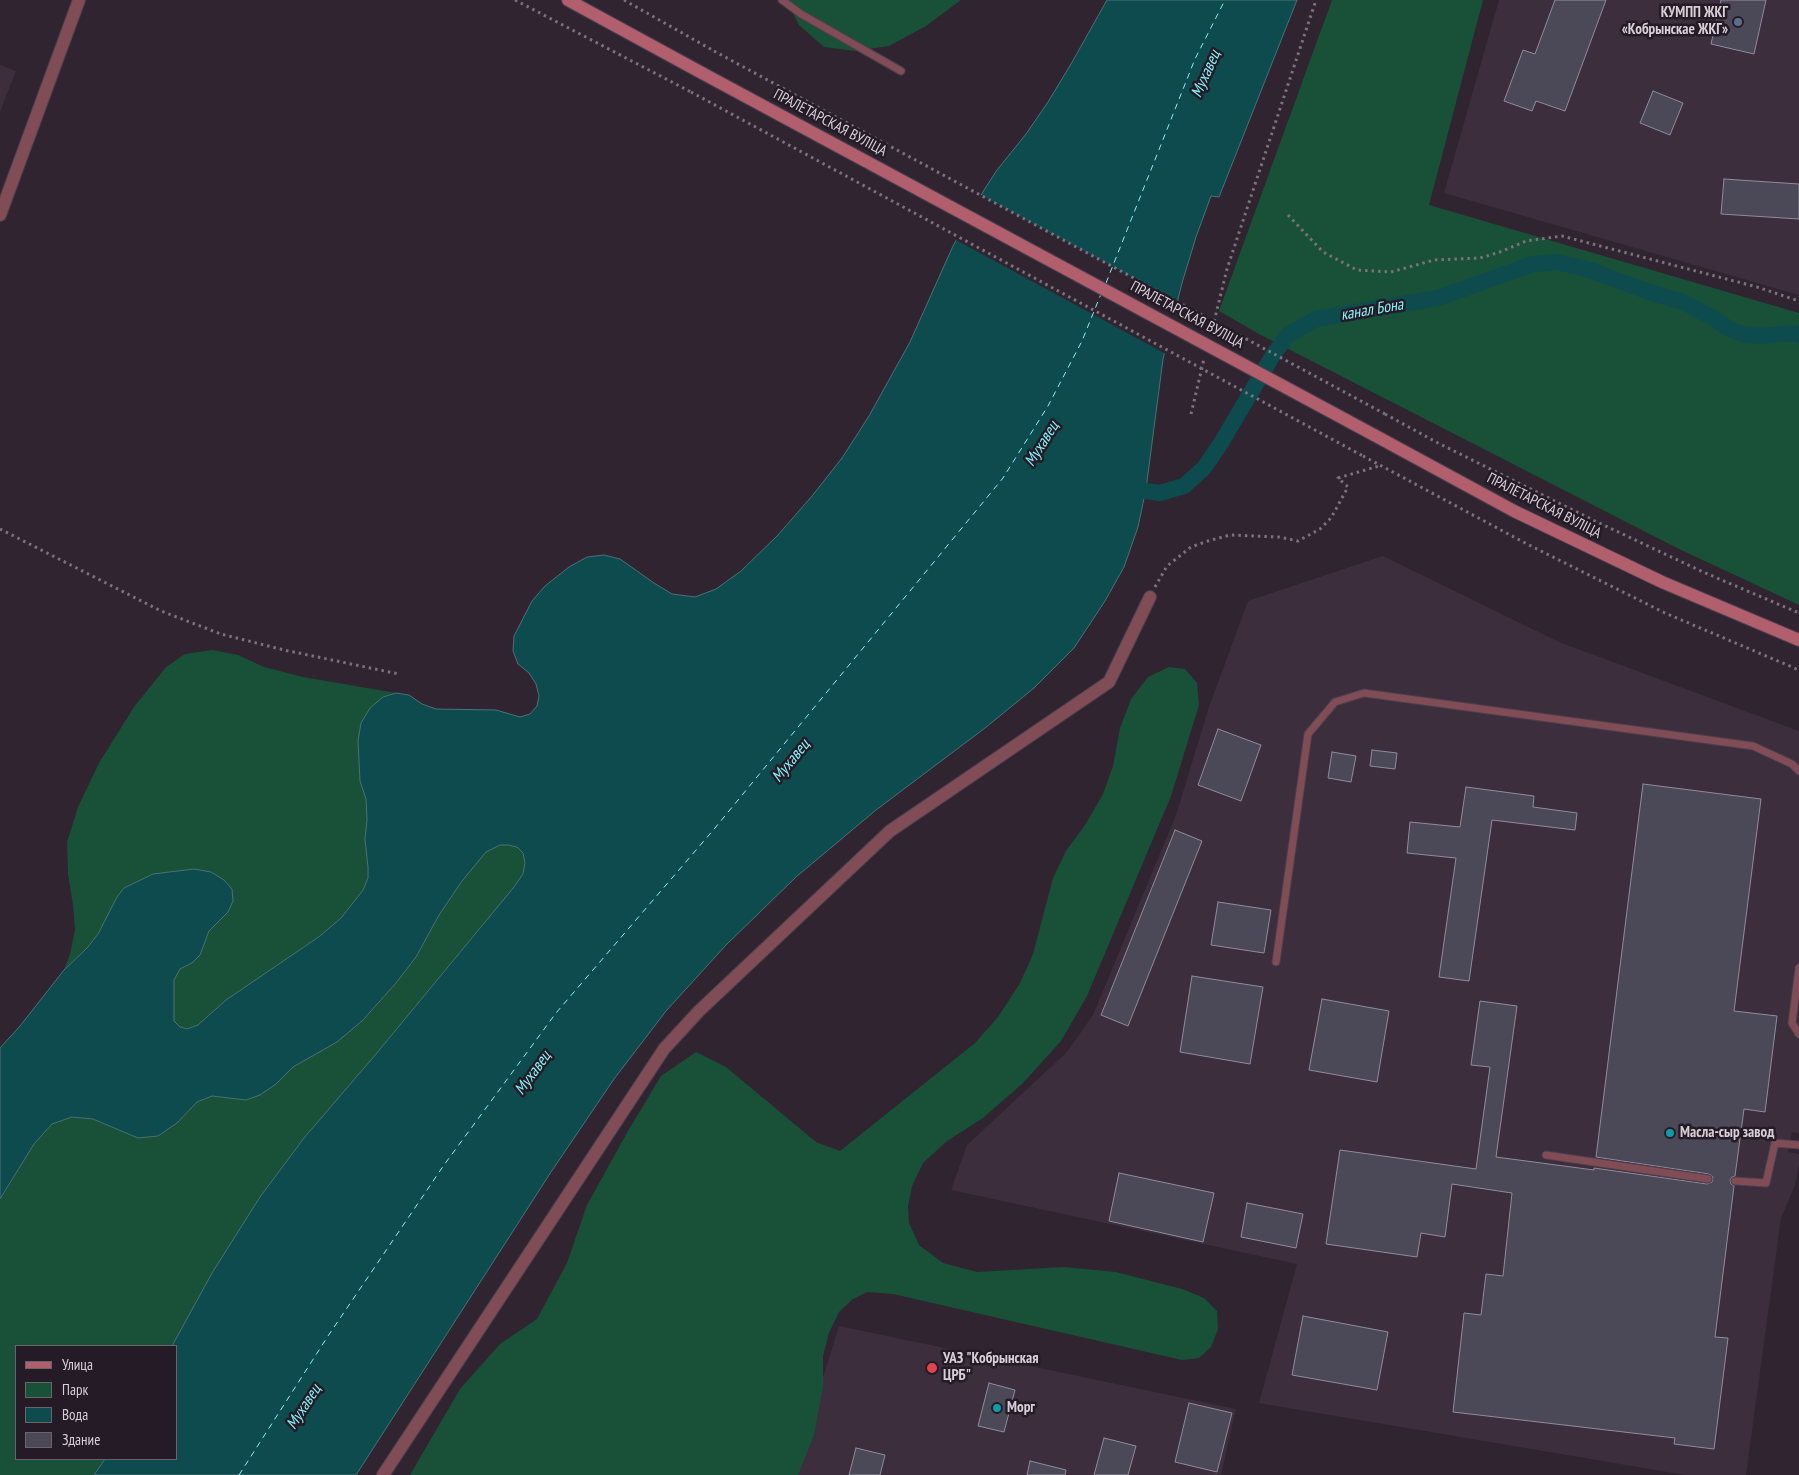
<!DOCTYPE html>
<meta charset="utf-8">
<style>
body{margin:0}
#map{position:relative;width:1799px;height:1475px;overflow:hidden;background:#2f2430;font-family:"PT Sans Narrow",sans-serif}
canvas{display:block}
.legend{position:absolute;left:15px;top:1345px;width:162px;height:115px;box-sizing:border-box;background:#251b26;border:1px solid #6b636c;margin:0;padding:6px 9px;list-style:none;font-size:15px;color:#d5ced6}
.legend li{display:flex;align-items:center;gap:10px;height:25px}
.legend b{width:25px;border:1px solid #6b636c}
</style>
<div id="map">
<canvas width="1799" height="1475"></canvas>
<ul class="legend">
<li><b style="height:6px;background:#b15f6d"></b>Улица</li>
<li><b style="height:14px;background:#185137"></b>Парк</li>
<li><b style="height:14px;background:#0e4b4e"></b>Вода</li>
<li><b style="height:14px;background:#4b4857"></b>Здание</li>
</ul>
</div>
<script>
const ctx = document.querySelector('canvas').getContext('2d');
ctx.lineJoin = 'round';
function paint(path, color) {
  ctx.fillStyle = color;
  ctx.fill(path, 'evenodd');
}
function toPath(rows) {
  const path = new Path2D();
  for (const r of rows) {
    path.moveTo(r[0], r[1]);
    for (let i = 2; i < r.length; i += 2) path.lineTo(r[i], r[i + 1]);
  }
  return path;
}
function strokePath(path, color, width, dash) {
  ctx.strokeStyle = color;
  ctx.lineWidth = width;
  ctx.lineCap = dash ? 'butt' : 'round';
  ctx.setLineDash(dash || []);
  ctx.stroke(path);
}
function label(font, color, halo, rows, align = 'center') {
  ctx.font = font + ' "PT Sans Narrow",sans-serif';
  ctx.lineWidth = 5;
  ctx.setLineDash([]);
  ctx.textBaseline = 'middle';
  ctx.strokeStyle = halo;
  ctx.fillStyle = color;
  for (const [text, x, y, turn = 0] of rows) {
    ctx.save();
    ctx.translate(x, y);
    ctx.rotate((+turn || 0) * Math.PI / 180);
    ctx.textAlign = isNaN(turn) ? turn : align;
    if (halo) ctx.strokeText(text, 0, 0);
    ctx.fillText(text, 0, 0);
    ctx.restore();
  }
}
paint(toPath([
 [1499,0,1799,0,1799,295,1444,193],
 [0,65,16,71,0,112],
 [1383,556,1559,642,1799,731,1799,1133,1792,1132,1788,1152,1799,1154,1799,1165,1795,1185,1781,1218,1746,1475,1685,1475,1259,1403,1297,1264,951,1190,967,1145,1067,1052,1093,1015,1176,815,1209,707,1248,601],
 [839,1326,1236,1409,1221,1475,793,1475]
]), '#3d2e3e');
paint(toPath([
 [786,0,961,0,926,26,889,46,855,51,824,47,799,25],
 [1332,0,1483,0,1429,205,1799,313,1799,605,1677,548,1259,334,1219,311],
 [212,650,238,655,264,667,303,677,396,693,383,697,360,780,366,799,367,820,365,839,368,867,368,878,363,890,341,918,320,936,226,1000,198,1025,187,1029,180,1027,174,1021,174,980,180,969,192,963,200,955,209,931,218,921,194,869,153,874,124,888,112,907,98,934,87,948,64,970,70,954,75,930,73,905,68,874,67,842,78,807,99,763,134,707,166,667,185,654],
 [1169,667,1185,669,1197,683,1199,705,1171,796,1087,996,1061,1041,1023,1083,983,1118,947,1141,923,1163,912,1186,908,1206,909,1223,919,1245,943,1263,977,1272,1064,1267,1116,1272,1182,1289,1204,1298,1217,1311,1218,1329,1211,1347,1199,1358,1182,1360,893,1294,867,1292,853,1299,839,1312,829,1333,823,1356,823,1387,814,1435,798,1475,410,1475,460,1389,500,1344,537,1319,567,1263,587,1205,628,1131,661,1076,696,1052,726,1067,816,1142,840,1151,975,1043,998,1017,1020,983,1033,954,1053,878,1066,851,1085,825,1103,794,1113,766,1120,728,1131,699,1148,677],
 [500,845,508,845,517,847,523,853,525,863,523,874,514,887,376,1054,304,1138,260,1197,212,1273,172,1346,16,1346,16,1459,105,1459,94,1475,0,1475,0,1200,34,1144,52,1124,72,1117,93,1119,138,1138,158,1136,177,1123,197,1102,212,1096,246,1100,276,1084,293,1067,312,1056,362,1021,396,983,416,957,439,915,462,881,486,852]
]), '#185137');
const water = toPath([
 [1107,0,1297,0,1219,197,1211,196,1196,237,1182,283,1163,359,1146,489,1138,527,1124,567,1105,601,1074,648,1034,688,985,728,876,810,796,877,726,945,666,1011,614,1079,551,1172,356,1475,94,1475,105,1459,176,1459,176,1346,172,1346,212,1273,260,1197,304,1138,376,1054,514,887,523,874,525,863,523,853,517,847,508,845,500,845,486,852,462,881,439,915,416,957,396,983,362,1021,337,1042,293,1067,276,1084,260,1095,246,1100,212,1096,197,1102,177,1123,158,1136,138,1138,93,1119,72,1117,52,1124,34,1144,0,1199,0,1048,20,1026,64,970,87,948,98,934,117,897,124,888,153,874,194,869,211,872,224,880,232,889,233,901,228,912,209,931,200,955,192,963,180,969,174,980,174,1021,180,1027,187,1029,198,1025,226,1000,320,936,341,918,356,899,363,890,368,878,368,867,365,839,367,820,366,799,360,781,358,741,361,723,370,708,383,697,396,693,409,695,422,704,436,709,496,710,520,717,530,714,537,706,539,696,536,684,529,673,518,664,513,651,514,636,532,601,545,586,569,567,587,557,604,555,620,559,654,583,672,594,695,597,716,589,741,571,778,535,812,496,842,458,869,416,910,342,953,246,984,190,997,170,1026,134,1048,102,1071,64,1107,0]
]);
paint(water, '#0e4b4e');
strokePath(water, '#4a7277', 1);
paint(toPath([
 [979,194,1180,303,1166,354,954,239]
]), '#2f2430');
strokePath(toPath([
 [1125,488,1160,493,1184,486,1204,468,1221,443,1273,355,1288,335,1316,319,1438,298,1533,264,1556,262,1587,269,1649,292,1683,302,1715,319,1731,330,1746,335,1763,336,1794,333,1799,335]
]), '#0e4b4e', 16);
strokePath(toPath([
 [1106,283,1195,59,1225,0],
 [239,1475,328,1336,444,1165,556,1013,715,828,1003,478,1048,406,1082,341,1101,294]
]), '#84f2fa', 1, [6, 5]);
const building = toPath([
 [1555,0,1606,0,1565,111,1536,101,1532,111,1504,101,1523,50,1535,54,1555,0],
 [1721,0,1766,0,1754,54,1711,44,1721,0],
 [1653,91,1683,103,1670,135,1640,123,1653,91],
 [1724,179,1799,184,1799,219,1721,214,1724,179],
 [1218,729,1261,745,1241,801,1198,785,1218,729],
 [1372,750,1397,753,1395,769,1370,766,1372,750],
 [1332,752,1356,756,1351,782,1328,778,1332,752],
 [1643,784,1761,799,1734,1011,1777,1016,1765,1112,1744,1109,1735,1176,1732,1177,1730,1180,1731,1184,1734,1186,1715,1337,1728,1338,1714,1449,1674,1444,1675,1438,1453,1412,1464,1313,1481,1315,1486,1274,1503,1276,1512,1193,1452,1184,1445,1237,1421,1233,1417,1257,1326,1244,1340,1150,1476,1169,1490,1067,1471,1065,1480,1001,1517,1006,1496,1157,1594,1170,1594,1168,1707,1184,1712,1182,1713,1177,1709,1174,1596,1157,1643,784],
 [1466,787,1534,796,1533,807,1577,813,1575,830,1492,820,1469,981,1439,977,1456,858,1407,853,1410,822,1460,827,1466,787],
 [1175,830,1202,841,1128,1026,1101,1015,1175,830],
 [1218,902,1271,910,1264,953,1211,945,1218,902],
 [1192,976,1263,987,1250,1064,1180,1052,1192,976],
 [1322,999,1389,1011,1377,1082,1309,1070,1322,999],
 [1119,1173,1214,1193,1203,1242,1109,1221,1119,1173],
 [1247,1203,1303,1214,1296,1248,1241,1237,1247,1203],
 [1303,1316,1388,1332,1377,1390,1292,1375,1303,1316],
 [989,1383,1015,1390,1004,1432,978,1426,989,1383],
 [1189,1403,1232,1413,1217,1472,1175,1462,1189,1403],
 [1104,1438,1136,1446,1128,1475,1094,1475,1104,1438],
 [856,1448,885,1455,880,1475,849,1475,856,1448],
 [1030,1461,1066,1470,1065,1475,1027,1475,1030,1461]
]);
paint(building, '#4b4857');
strokePath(building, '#8f8c9d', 1);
const service = toPath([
 [782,0,801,14,901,71],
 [1276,962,1308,734,1335,702,1364,693,1753,746,1792,764,1799,771],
 [1799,968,1792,1023,1799,1034],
 [1546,1155,1708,1179],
 [1735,1181,1766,1183,1775,1143,1799,1145]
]);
const minor = toPath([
 [0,215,79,0],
 [383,1475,664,1049,699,1011,890,831,1109,682,1150,597]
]);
const secondary = toPath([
 [568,0,702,73],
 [1374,435,1514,511,1662,582,1799,640]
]);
strokePath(service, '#4a3f4b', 9);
strokePath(minor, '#4a3f4b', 14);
strokePath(secondary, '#4a3f4b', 14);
strokePath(toPath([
 [515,0,691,92],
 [624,0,714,51],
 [1288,215,1323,252,1357,270,1391,272,1434,260,1480,258,1500,252,1526,241,1562,236,1757,287,1799,301],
 [1211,334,1227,269,1316,0],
 [1191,414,1204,359],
 [1385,414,1438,443,1595,521,1703,572,1799,613],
 [1363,456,1527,544,1665,613,1799,670],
 [0,529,161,611,221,634,284,650,399,674],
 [1155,587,1167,566,1191,547,1208,541,1230,535,1279,537,1298,541,1320,529,1331,518,1348,487,1338,478,1379,466]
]), '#7b727c', 3, [2.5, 4]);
strokePath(service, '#804c55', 7);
strokePath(minor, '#804c55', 12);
strokePath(secondary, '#b15f6d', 12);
const secondaryBridge = toPath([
 [702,73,1374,435]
]);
strokePath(secondaryBridge, '#4a3f4b', 14, []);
strokePath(toPath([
 [714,51,1385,414],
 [691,92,1363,456]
]), '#7b727c', 3, [2.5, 4]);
strokePath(secondaryBridge, '#b15f6d', 12);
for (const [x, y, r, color] of [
 [1738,22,5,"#5c6f8a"],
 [1670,1133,5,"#0f9aa8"],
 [932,1368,6,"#e0444e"],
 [997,1408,5,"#0f9aa8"]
]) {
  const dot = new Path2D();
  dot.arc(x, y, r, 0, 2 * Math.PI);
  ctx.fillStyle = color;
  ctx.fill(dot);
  strokePath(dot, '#251b26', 2);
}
label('bold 15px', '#d5ced6', '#251b26', [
 ["КУМПП ЖКГ",1728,13,"right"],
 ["«Кобрынскае ЖКГ»",1728,30,"right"],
 ["Масла-сыр завод",1680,1133],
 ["УАЗ \"Кобрынская",943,1359],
 ["ЦРБ\"",943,1376],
 ["Морг",1007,1408]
], 'left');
label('15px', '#d5ced6', '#251b26', [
 ["ПРАЛЕТАРСКАЯ ВУЛІЦА",830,123,28],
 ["ПРАЛЕТАРСКАЯ ВУЛІЦА",1187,315,28],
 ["ПРАЛЕТАРСКАЯ ВУЛІЦА",1544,506,27]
]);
label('italic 16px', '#84f2fa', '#251b26', [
 ["Мухавец",1206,74,-66],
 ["канал Бона",1372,310,-10],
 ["Мухавец",1042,444,-58],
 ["Мухавец",791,761,-51],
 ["Мухавец",533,1073,-54],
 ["Мухавец",304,1407,-57]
]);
</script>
